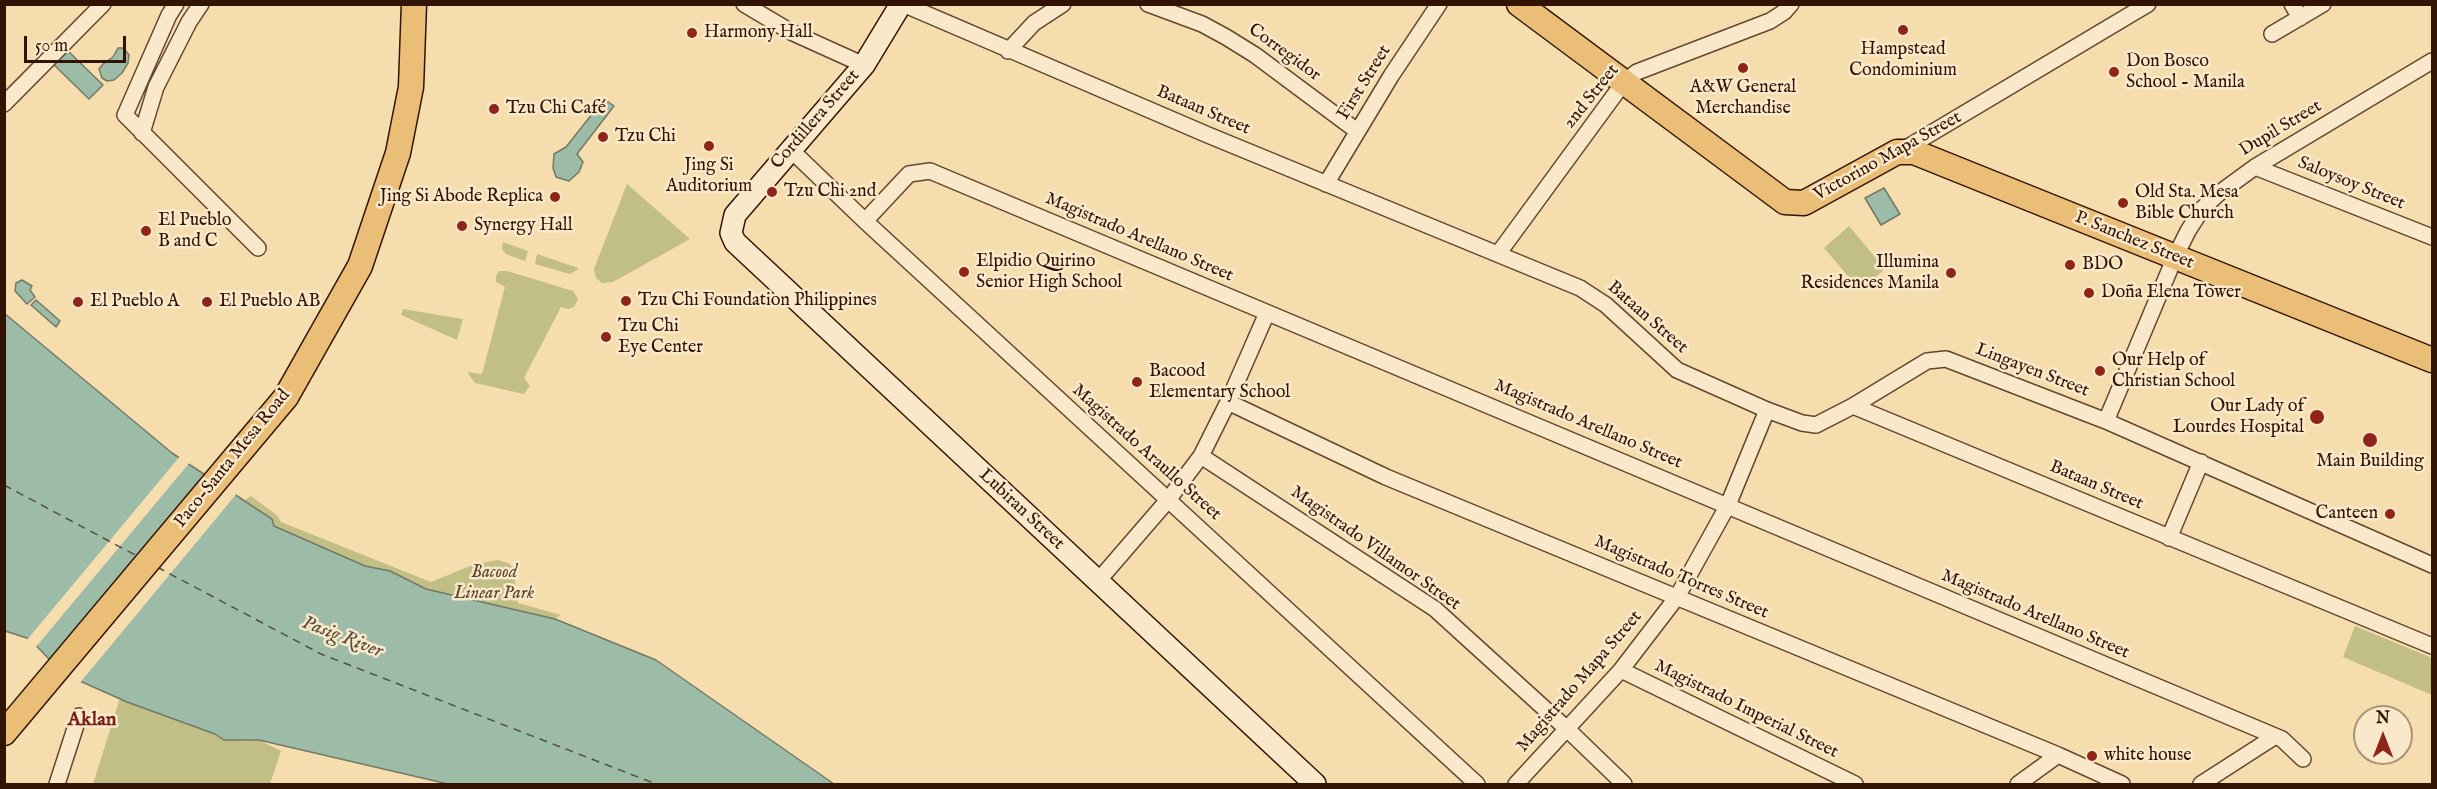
<!DOCTYPE html>
<meta charset="utf-8">
<style>
body{margin:0}
#map{position:relative;width:2437px;height:789px;overflow:hidden;background:#f6ddae;font-family:"IM FELL English",serif}
canvas{display:block}
.frame{position:absolute;inset:0;border:6px solid #321405;pointer-events:none}
.north{position:absolute;left:2353px;top:705px;width:60px;height:60px;box-sizing:border-box;background:#f9e9ca;border:2px solid #a9947b;border-radius:50%;rotate:0deg;font-size:16px;font-weight:700;line-height:24px;text-align:center;color:#321405}
.north::after{content:'';display:block;margin:auto;width:21px;height:27px;background:#8f2418;clip-path:polygon(50% 0,100% 100%,50% 72%,0 100%)}
.scale{position:absolute;left:24px;top:36px;width:102px;height:27px;box-sizing:border-box;border:3px solid #321405;border-top:0;padding-left:8px;font-size:18px;line-height:21px;white-space:nowrap;color:#321405;-webkit-text-stroke:4px #f9e9ca;paint-order:stroke}
</style>
<div id="map">
<canvas width="2437" height="789"></canvas>
<div class="frame"></div>
<div class="north">N</div>
<div class="scale">50 m</div>
</div>
<script>
const ctx = document.querySelector('canvas').getContext('2d');
ctx.lineJoin = 'round';
function paint(path, color) {
  ctx.fillStyle = color;
  ctx.fill(path, 'evenodd');
}
function toPath(rows) {
  const path = new Path2D();
  for (const r of rows) {
    path.moveTo(r[0], r[1]);
    for (let i = 2; i < r.length; i += 2) path.lineTo(r[i], r[i + 1]);
  }
  return path;
}
function strokePath(path, color, width, dash) {
  ctx.strokeStyle = color;
  ctx.lineWidth = width;
  ctx.lineCap = dash ? 'butt' : 'round';
  ctx.setLineDash(dash || []);
  ctx.stroke(path);
}
function label(font, color, halo, rows, align = 'center') {
  ctx.font = font + ' "IM FELL English",serif';
  ctx.lineWidth = 5;
  ctx.setLineDash([]);
  ctx.textBaseline = 'middle';
  ctx.strokeStyle = halo;
  ctx.fillStyle = color;
  for (const [text, x, y, turn = 0] of rows) {
    ctx.save();
    ctx.translate(x, y);
    ctx.rotate((+turn || 0) * Math.PI / 180);
    ctx.textAlign = isNaN(turn) ? turn : align;
    if (halo) ctx.strokeText(text, 0, 0);
    ctx.fillText(text, 0, 0);
    ctx.restore();
  }
}
paint(toPath([
 [627,184,690,239,613,282,602,283,596,278,594,269],
 [1849,226,1885,269,1860,290,1824,248],
 [503,242,528,251,525,261,506,254,502,249],
 [537,254,578,268,577,270,570,274,535,264],
 [499,271,507,271,573,291,578,299,574,307,568,309,561,307,524,378,530,386,524,394,475,383,469,375,468,372,482,374,505,287,496,282,496,276],
 [403,309,463,319,457,340,401,315],
 [251,496,278,516,281,522,431,582,475,564,498,560,508,563,513,567,518,603,561,615,555,619,426,589,390,571,365,566,274,526,272,518,245,500],
 [2355,626,2432,658,2432,695,2343,657],
 [120,698,245,741,259,740,281,751,270,784,93,784]
]), '#c1bf86');
const water = toPath([
 [118,48,123,48,126,51,129,55,128,63,122,73,114,80,107,81,102,78,99,69,103,64,113,57,118,48],
 [66,49,103,85,89,99,52,63,66,49],
 [604,99,614,106,577,154,583,162,579,172,569,181,556,177,553,168,554,154,566,147,604,99],
 [1884,188,1900,214,1881,225,1865,198,1884,188],
 [22,280,32,286,30,290,35,297,27,304,15,291,16,283,22,280],
 [36,300,60,321,56,327,31,305,36,300],
 [4,313,172,453,272,519,274,526,365,566,390,571,426,589,555,619,656,660,834,784,448,784,259,740,224,740,215,734,127,702,62,673,30,639,5,631,4,313]
]);
paint(water, '#9dbca7');
strokePath(water, '#727966', 1.5);
paint(toPath([
 [181,455,191,461,35,648,26,641],
 [211,474,238,492,79,684,60,675]
]), '#f6ddae');
strokePath(toPath([
 [4,485,137,556],
 [157,567,321,654,656,784]
]), '#574f3e', 1.5, [8, 6]);
const street = toPath([
 [176,4,169,15,125,115,258,248],
 [744,4,791,32,864,65],
 [903,4,1208,135,1580,288,1606,305,1677,370,1767,410,1802,423,1816,425,1853,406,1927,361,1946,359,2106,421,2432,565],
 [1148,4,1202,24,1226,37,1255,55,1357,131],
 [2292,4,2300,18],
 [2272,34,2323,4],
 [1008,51,1034,23,1063,4],
 [4,104,103,4],
 [142,133,156,87,189,22,201,4],
 [790,149,865,221,1477,784],
 [1903,150,2148,4],
 [2255,167,2432,237],
 [1326,184,1391,76,1439,4],
 [865,221,909,174,930,171,2282,739,2303,759],
 [1498,254,1624,82,1637,72,1770,21,1784,12,1791,4],
 [1228,402,1386,477,2058,755,2122,784],
 [1853,406,2432,646],
 [2106,421,2175,257,2188,231,2202,209,2218,194,2255,167,2432,61],
 [1201,456,1435,609,1567,729,1624,784],
 [2169,538,2201,462],
 [1098,581,1168,500,1201,456,1228,402,1267,313],
 [1621,670,1855,784],
 [57,784,79,716],
 [1516,784,1621,670,1677,597,1728,505,1767,410],
 [2018,784,2058,755],
 [2201,784,2274,737]
]);
const secondary = toPath([
 [901,4,864,65,735,215,731,233,735,242,1315,784]
]);
const primary = toPath([
 [1519,4,1785,202,1804,203,1897,152,1914,152,2432,360],
 [4,733,286,397,360,266,398,153,411,87,414,4]
]);
strokePath(street, '#63462f', 18);
strokePath(secondary, '#321405', 24);
strokePath(primary, '#321405', 27);
strokePath(street, '#f9e9ca', 15);
strokePath(secondary, '#f9e9ca', 21);
strokePath(primary, '#ebbe77', 24);
for (const [x, y, r, color] of [
 [1903,30,6,"#8f2418"],
 [692,33,6,"#8f2418"],
 [1743,68,6,"#8f2418"],
 [2114,72,6,"#8f2418"],
 [494,109,6,"#8f2418"],
 [603,137,6,"#8f2418"],
 [709,146,6,"#8f2418"],
 [772,192,6,"#8f2418"],
 [555,197,6,"#8f2418"],
 [2123,203,6,"#8f2418"],
 [462,226,6,"#8f2418"],
 [146,231,6,"#8f2418"],
 [2070,265,6,"#8f2418"],
 [964,272,6,"#8f2418"],
 [1951,273,6,"#8f2418"],
 [2089,293,6,"#8f2418"],
 [626,301,6,"#8f2418"],
 [78,302,6,"#8f2418"],
 [207,302,6,"#8f2418"],
 [606,337,6,"#8f2418"],
 [2100,371,6,"#8f2418"],
 [1137,382,6,"#8f2418"],
 [2317,417,8,"#8f2418"],
 [2370,440,8,"#8f2418"],
 [2390,514,6,"#8f2418"],
 [2092,756,6,"#8f2418"]
]) {
  const dot = new Path2D();
  dot.arc(x, y, r, 0, 2 * Math.PI);
  ctx.fillStyle = color;
  ctx.fill(dot);
  strokePath(dot, '#f9e9ca', 2);
}
label('18px', '#321405', '#f9e9ca', [
 ["Harmony Hall",704,33],
 ["Hampstead",1903,50,"center"],
 ["Condominium",1903,71,"center"],
 ["Don Bosco",2126,62],
 ["School - Manila",2126,83],
 ["A&W General",1743,88,"center"],
 ["Merchandise",1743,109,"center"],
 ["Tzu Chi Café",506,109],
 ["Tzu Chi",615,137],
 ["Jing Si",709,166,"center"],
 ["Auditorium",709,187,"center"],
 ["Tzu Chi 2nd",784,192],
 ["Old Sta. Mesa",2135,193],
 ["Bible Church",2135,214],
 ["Jing Si Abode Replica",543,197,"right"],
 ["El Pueblo",158,221],
 ["B and C",158,242],
 ["Synergy Hall",474,226],
 ["Elpidio Quirino",976,262],
 ["Senior High School",976,283],
 ["Illumina",1939,263,"right"],
 ["Residences Manila",1939,284,"right"],
 ["BDO",2082,265],
 ["Doña Elena Tower",2101,293],
 ["Tzu Chi Foundation Philippines",638,301],
 ["El Pueblo A",90,302],
 ["El Pueblo AB",219,302],
 ["Tzu Chi",618,327],
 ["Eye Center",618,348],
 ["Our Help of",2112,361],
 ["Christian School",2112,382],
 ["Bacood",1149,372],
 ["Elementary School",1149,393],
 ["Our Lady of",2304,407,"right"],
 ["Lourdes Hospital",2304,428,"right"],
 ["Main Building",2370,462,"center"],
 ["Canteen",2378,514,"right"],
 ["white house",2104,756]
], 'left');
label('18px', '#321405', '#f9e9ca', [
 ["Corregidor",1284,53,36],
 ["First Street",1365,83,-58],
 ["2nd Street",1592,97,-51],
 ["Bataan Street",1203,111,23],
 ["Cordillera Street",816,120,-49],
 ["Dupil Street",2281,129,-31],
 ["Victorino Mapa Street",1888,157,-29],
 ["Saloysoy Street",2351,184,22],
 ["Magistrado Arellano Street",1139,238,23],
 ["P. Sanchez Street",2134,241,22],
 ["Bataan Street",1647,318,41],
 ["Lingayen Street",2032,371,21],
 ["Magistrado Arellano Street",1588,425,23],
 ["Magistrado Araullo Street",1146,453,42],
 ["Paco-Santa Mesa Road",233,459,-51],
 ["Bataan Street",2096,486,23],
 ["Lubiran Street",1021,510,43],
 ["Magistrado Villamor Street",1375,549,35],
 ["Magistrado Torres Street",1681,578,23],
 ["Magistrado Arellano Street",2035,615,23],
 ["Magistrado Mapa Street",1580,682,-49],
 ["Magistrado Imperial Street",1746,710,26]
]);
label('italic 18px', '#5d472c', '#f9e9ca', [
 ["Bacood",494,573],
 ["Linear Park",494,594]
]);
label('italic 20px', '#574f3e', '#f9e9ca', [
 ["Pasig River",342,638,21]
]);
label('bold 20px', '#7a1f14', '#f9e9ca', [
 ["Aklan",92,721]
]);
</script>
